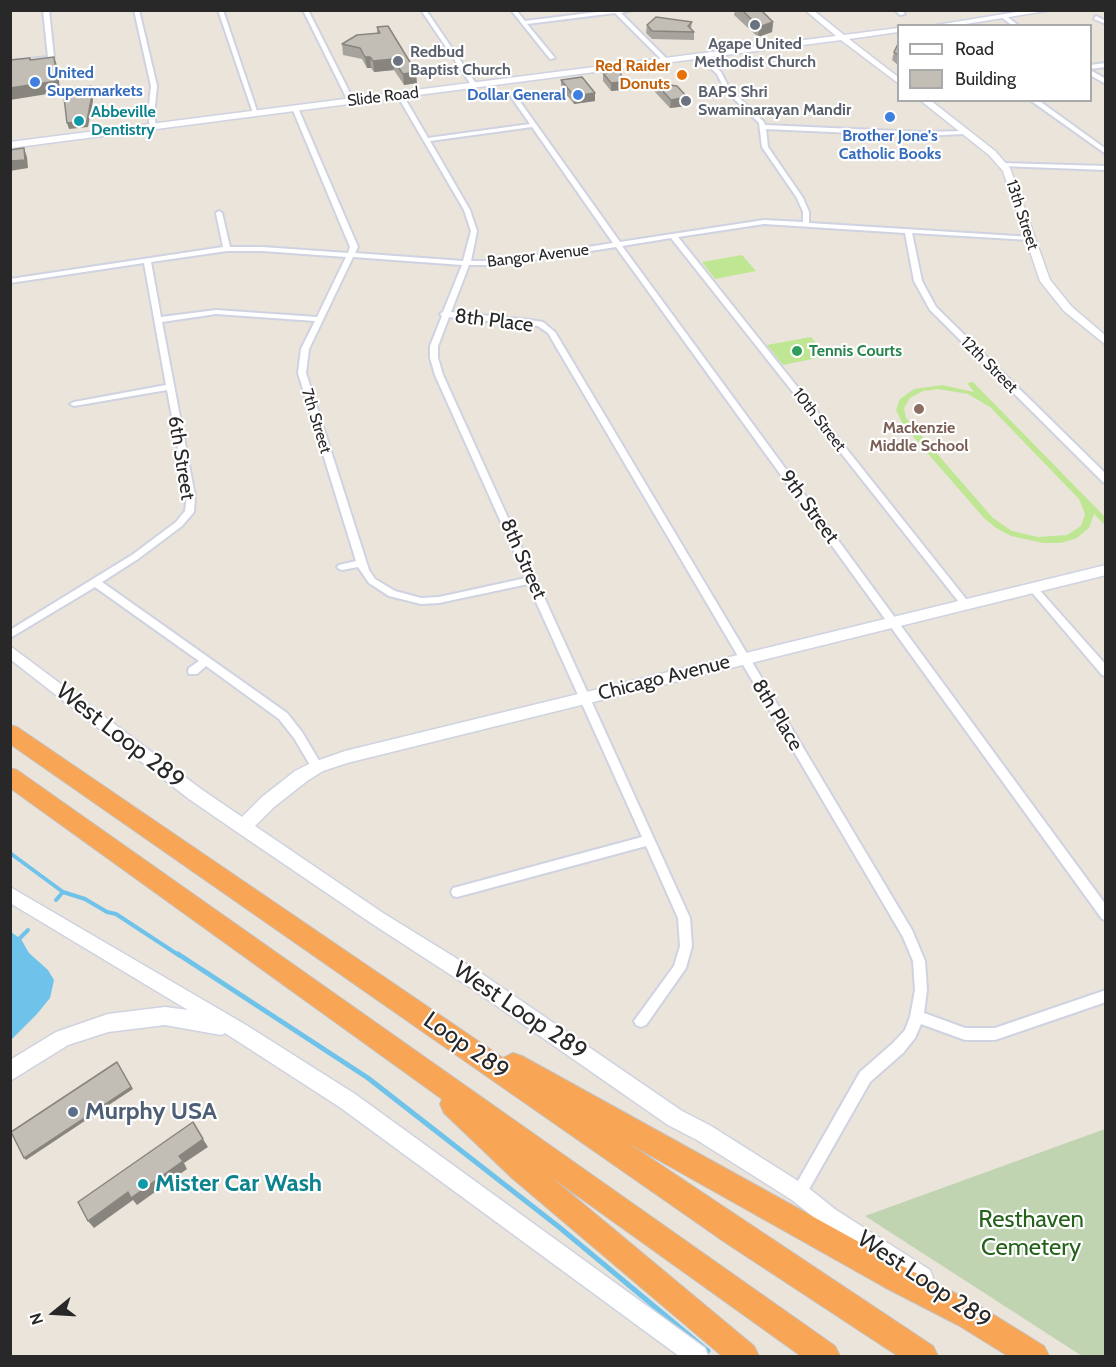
<!DOCTYPE html>
<style>
body{margin:0}
#map{position:relative;width:1116px;height:1367px;overflow:hidden;background:#eae4da;font-family:Cabin,sans-serif}
canvas{display:block}
.frame{position:absolute;inset:0;border:12px solid #282828;pointer-events:none}
.legend{position:absolute;left:897px;top:24px;width:195px;height:78px;box-sizing:border-box;background:#fff;border:2px solid #a9a9a9;margin:0;padding:8px 10px;list-style:none;font-size:18px;color:#282828}
.legend li{display:flex;align-items:center;gap:12px;height:30px}
.legend b{width:30px;border:2px solid #a9a9a9}
.north{position:absolute;left:24px;top:1283px;width:60px;height:60px;-webkit-text-stroke:4px #fff;paint-order:stroke;rotate:252deg;font-size:16px;font-weight:700;line-height:24px;text-align:center;color:#282828}
.north::after{content:'';display:block;margin:auto;width:21px;height:27px;background:#282828;clip-path:polygon(50% 0,100% 100%,50% 72%,0 100%)}
</style>
<div id="map">
<canvas width="1116" height="1367"></canvas>
<div class="frame"></div>
<ul class="legend">
<li><b style="height:8px;background:#fff"></b>Road</li>
<li><b style="height:16px;background:#c2beb6"></b>Building</li>
</ul>
<div class="north">N</div>
</div>
<script>
const ctx = document.querySelector('canvas').getContext('2d');
ctx.lineJoin = 'round';
function paint(path, color) {
  ctx.fillStyle = color;
  ctx.fill(path, 'evenodd');
}
function toPath(rows) {
  const path = new Path2D();
  for (const r of rows) {
    path.moveTo(r[0], r[1]);
    for (let i = 2; i < r.length; i += 2) path.lineTo(r[i], r[i + 1]);
  }
  return path;
}
function strokePath(path, color, width, dash) {
  ctx.strokeStyle = color;
  ctx.lineWidth = width;
  ctx.lineCap = dash ? 'butt' : 'round';
  ctx.setLineDash(dash || []);
  ctx.stroke(path);
}
function label(font, color, halo, rows, align = 'center') {
  ctx.font = font + ' Cabin,sans-serif';
  ctx.lineWidth = 4.5;
  ctx.setLineDash([]);
  ctx.textBaseline = 'middle';
  ctx.strokeStyle = halo;
  ctx.fillStyle = color;
  for (const [text, x, y, turn = 0] of rows) {
    ctx.save();
    ctx.translate(x, y);
    ctx.rotate((+turn || 0) * Math.PI / 180);
    ctx.textAlign = isNaN(turn) ? turn : align;
    if (halo) ctx.strokeText(text, 0, 0);
    ctx.fillText(text, 0, 0);
    ctx.restore();
  }
}
paint(toPath([
 [1105,1129,1105,1356,1082,1356,865,1216]
]), '#c0d4b1');
paint(toPath([
 [742,255,756,271,715,279,702,262],
 [811,337,827,356,783,365,767,345],
 [973,382,1105,517,1105,525,1094,514,1089,528,1077,538,1061,543,1043,543,1011,536,996,528,984,518,903,425,896,410,900,399,914,389,942,385,974,392,967,383],
 [938,389,968,394,990,407,1079,499,1085,514,1081,526,1067,535,1038,537,1012,531,993,518,906,418,904,408,910,398,923,391]
]), '#bfe793');
paint(toPath([
 [11,932,21,939,29,953,48,970,54,980,50,998,37,1014,11,1040]
]), '#6fc3eb');
strokePath(toPath([
 [10,853,63,892],
 [56,900,63,892,85,899,107,912,116,914,180,956],
 [20,938,28,930]
]), '#6fc3eb', 4);
strokePath(toPath([
 [178,954,368,1078,559,1227,708,1351]
]), '#6fc3eb', 5);
const street = toPath([
 [43,10,49,10,54,58,10,65,10,61,48,57,43,10],
 [134,10,139,10,157,86,154,115,156,126,153,128,150,126,148,115,151,86,134,10],
 [218,10,223,10,258,114,253,113,218,10],
 [303,10,308,10,354,101,353,102,348,101,303,10],
 [421,10,426,10,477,85,476,86,472,86,421,10],
 [511,10,516,10,525,21,613,10,632,10,621,13,668,60,663,61,615,13,527,24,555,58,550,59,511,10],
 [895,10,901,10,905,14,900,15,895,10],
 [1003,14,1005,15,1019,26,1013,26,1001,17,1003,14],
 [1096,16,1106,21,1106,24,1094,19,1096,16],
 [701,54,721,72,729,88,764,122,765,125,920,132,966,131,967,132,964,134,920,136,766,129,768,147,803,198,809,212,809,223,1032,237,1033,238,1030,240,912,233,922,281,936,307,1106,474,1106,483,1103,482,930,310,914,281,905,233,764,224,678,237,970,604,968,606,962,606,671,238,622,246,1106,905,1106,920,1102,919,616,247,500,265,469,265,451,312,530,320,543,322,555,332,912,930,925,961,927,990,924,1013,965,1028,995,1028,1106,990,1106,1002,995,1040,965,1040,921,1024,915,1038,903,1053,870,1082,804,1198,799,1200,794,1198,792,1193,794,1188,860,1072,893,1043,905,1030,910,1017,915,990,913,961,903,937,548,333,538,326,449,317,438,346,438,358,443,375,690,918,692,946,686,968,646,1025,641,1027,636,1025,634,1021,674,966,680,946,678,918,646,846,457,897,453,896,451,892,453,888,457,887,642,837,528,584,439,603,421,604,389,596,369,583,358,567,342,570,339,569,337,567,339,565,356,561,298,373,301,349,315,321,216,314,162,322,195,496,194,512,182,526,138,559,102,582,287,713,302,732,321,764,323,767,321,770,313,770,294,738,279,719,206,666,197,674,189,674,188,671,189,668,199,661,95,587,10,638,10,630,132,555,176,522,185,511,187,496,167,390,74,406,70,404,74,402,166,385,144,263,10,283,10,279,223,247,216,213,219,211,222,213,230,247,262,247,348,253,350,247,292,108,295,106,298,108,358,247,355,253,463,261,471,231,464,210,397,95,400,93,403,95,428,138,530,124,511,97,516,96,620,242,764,220,803,222,803,212,797,198,762,147,759,123,725,90,717,74,698,56,701,54],
 [532,127,613,243,500,261,471,261,477,231,470,210,430,141,532,127],
 [227,251,262,251,346,257,317,317,216,310,161,317,151,262,227,251],
 [353,257,462,265,443,312,440,314,442,316,430,346,430,358,435,375,526,578,439,597,421,598,395,591,375,579,369,570,306,373,309,349,353,257],
 [1106,63,1106,67,1090,69,1090,65,1106,63],
 [1090,70,1106,79,1106,84,1090,75,1090,70],
 [1030,100,1038,100,1106,149,1106,154,1030,100],
 [1003,163,1106,166,1106,170,1001,166,1000,165,1003,163],
 [1032,584,1035,585,1106,665,1106,676,1102,675,1029,589,1027,587,1029,585,1032,584]
]);
const secondary = toPath([
 [805,10,813,10,844,35,898,28,898,32,849,39,898,77,898,83,841,40,10,148,10,142,836,36,805,10],
 [1029,10,1052,10,953,26,930,26,1029,10],
 [920,100,930,100,995,151,1010,168,1050,280,1072,307,1106,336,1106,345,1064,311,1040,281,1003,171,989,155,920,100],
 [1106,565,1106,575,347,763,323,771,307,781,274,807,255,826,383,913,485,976,682,1111,711,1126,806,1186,836,1210,930,1270,933,1278,930,1286,922,1289,822,1224,792,1200,697,1140,668,1125,471,988,371,923,237,832,189,799,10,659,10,646,201,789,242,817,262,797,295,771,311,763,345,751,1106,565],
 [10,887,246,1025,355,1094,705,1348,708,1356,679,1356,341,1108,225,1033,221,1035,165,1025,108,1032,68,1045,10,1081,10,1060,56,1032,108,1014,165,1007,188,1010,10,903,10,887]
]);
const highway = toPath([
 [10,725,17,727,503,1058,513,1053,522,1056,906,1268,978,1305,1044,1346,1049,1356,1008,1356,958,1325,886,1288,628,1143,933,1346,938,1356,898,1356,726,1243,10,744,10,725],
 [10,768,17,770,835,1346,840,1356,801,1356,551,1177,754,1346,759,1356,722,1356,512,1178,444,1113,440,1104,442,1099,10,788,10,768]
]);
strokePath(street, '#cfd2e1', 4);
strokePath(secondary, '#cfd2e1', 3);
strokePath(highway, '#c3c3c3', 2);
paint(street, '#fff');
paint(secondary, '#fff');
paint(highway, '#f9a556');
paint(toPath([
 [735,10,761,10,773,22,772,32,758,37,734,15],
 [692,22,691,29,694,32,694,40,652,39,646,33,647,25],
 [377,27,417,83,404,85,394,70,374,72,371,68,367,68,362,59,343,55,342,44,377,33],
 [898,44,898,65,892,60,894,52],
 [603,73,621,90,611,91,603,81],
 [561,80,595,101,574,104,561,88],
 [655,83,687,97,687,106,670,108,654,91]
]), '#a7a39d');
paint(toPath([
 [773,22,772,32,758,37,759,27],
 [54,57,58,68,60,92,10,100,10,88],
 [365,57,370,57,371,68,367,68],
 [393,59,394,70,374,72,373,61],
 [416,72,417,83,404,85,403,74],
 [621,82,621,90,611,91,611,83],
 [91,86,93,101,88,127,69,129,67,123],
 [595,93,595,101,574,104,574,96],
 [687,97,687,106,670,108,671,100],
 [24,148,27,157,28,168,10,171,10,161],
 [117,1062,133,1089,26,1160,24,1158],
 [203,1139,208,1147,184,1163,179,1156],
 [183,1161,187,1169,137,1205,133,1200,94,1228,88,1221,128,1192]
]), '#88857f');
const building = toPath([
 [742,10,761,10,773,22,759,27,742,10],
 [656,17,692,22,688,26,694,32,652,31,647,25,656,17],
 [388,26,416,72,403,74,393,59,373,61,370,57,365,57,360,48,342,44,357,35,380,33,377,27,388,26],
 [898,44,898,55,894,52,898,44],
 [54,57,57,81,10,88,10,60,30,58,30,60,54,57],
 [621,71,621,82,611,83,603,73,621,71],
 [582,77,595,93,574,96,561,80,582,77],
 [655,83,677,86,687,97,671,100,655,83],
 [91,86,92,95,87,121,67,123,63,89,91,86],
 [24,148,25,160,10,161,10,150,24,148],
 [117,1062,131,1087,24,1158,11,1132,117,1062],
 [193,1122,203,1139,179,1156,183,1161,131,1198,128,1192,88,1221,78,1202,193,1122]
]);
paint(building, '#c2beb6');
strokePath(building, '#88857f', 1.5);
for (const [x, y, r, color] of [
 [755,25,6,"#6b7280"],
 [398,61,6,"#6b7280"],
 [682,75,6,"#e8710a"],
 [35,82,6,"#3f7fe0"],
 [578,95,6,"#3f7fe0"],
 [686,101,6,"#6b7280"],
 [890,117,6,"#3f7fe0"],
 [79,121,6,"#0f9aa8"],
 [797,351,6,"#2e9e5b"],
 [919,409,6,"#8d6e63"],
 [73,1112,6,"#5c6f8a"],
 [143,1184,6,"#0f9aa8"]
]) {
  const dot = new Path2D();
  dot.arc(x, y, r, 0, 2 * Math.PI);
  ctx.fillStyle = color;
  ctx.fill(dot);
  strokePath(dot, '#fff', 2);
}
label('bold 16px', '#5b616d', '#fff', [
 ["Agape United",755,44,"center"],
 ["Methodist Church",755,62,"center"],
 ["Redbud",410,52],
 ["Baptist Church",410,70],
 ["BAPS Shri",698,92],
 ["Swaminarayan Mandir",698,110]
], 'left');
label('bold 16px', '#c56008', '#fff', [
 ["Red Raider",670,66],
 ["Donuts",670,84]
], 'right');
label('bold 16px', '#366cbe', '#fff', [
 ["United",47,73],
 ["Supermarkets",47,91],
 ["Dollar General",566,95,"right"],
 ["Brother Jone's",890,136,"center"],
 ["Catholic Books",890,154,"center"]
], 'left');
label('16px', '#282828', '#fff', [
 ["Slide Road",383,97,-7],
 ["13th Street",1022,215,72],
 ["Bangor Avenue",538,256,-7],
 ["12th Street",989,365,45],
 ["10th Street",819,420,52],
 ["7th Street",316,421,73]
]);
label('bold 16px', '#0d838f', '#fff', [
 ["Abbeville",91,112],
 ["Dentistry",91,130]
], 'left');
label('bold 16px', '#27864d', '#fff', [
 ["Tennis Courts",809,351]
], 'left');
label('bold 16px', '#785e54', '#fff', [
 ["Mackenzie",919,428],
 ["Middle School",919,446]
]);
label('20px', '#282828', '#fff', [
 ["8th Place",494,321,7],
 ["6th Street",181,458,81],
 ["9th Street",809,507,54],
 ["8th Street",523,559,66],
 ["Chicago Avenue",664,678,-14],
 ["8th Place",777,715,59]
]);
label('24px', '#282828', '#fff', [
 ["West Loop 289",120,736,38],
 ["West Loop 289",520,1011,34],
 ["Loop 289",466,1046,35],
 ["West Loop 289",924,1280,34]
]);
label('bold 24px', '#4e5e75', '#fff', [
 ["Murphy USA",85,1112]
], 'left');
label('bold 24px', '#0d838f', '#fff', [
 ["Mister Car Wash",155,1184]
], 'left');
label('24px', '#26621b', '#fff', [
 ["Resthaven",1031,1220],
 ["Cemetery",1031,1248]
]);
</script>
